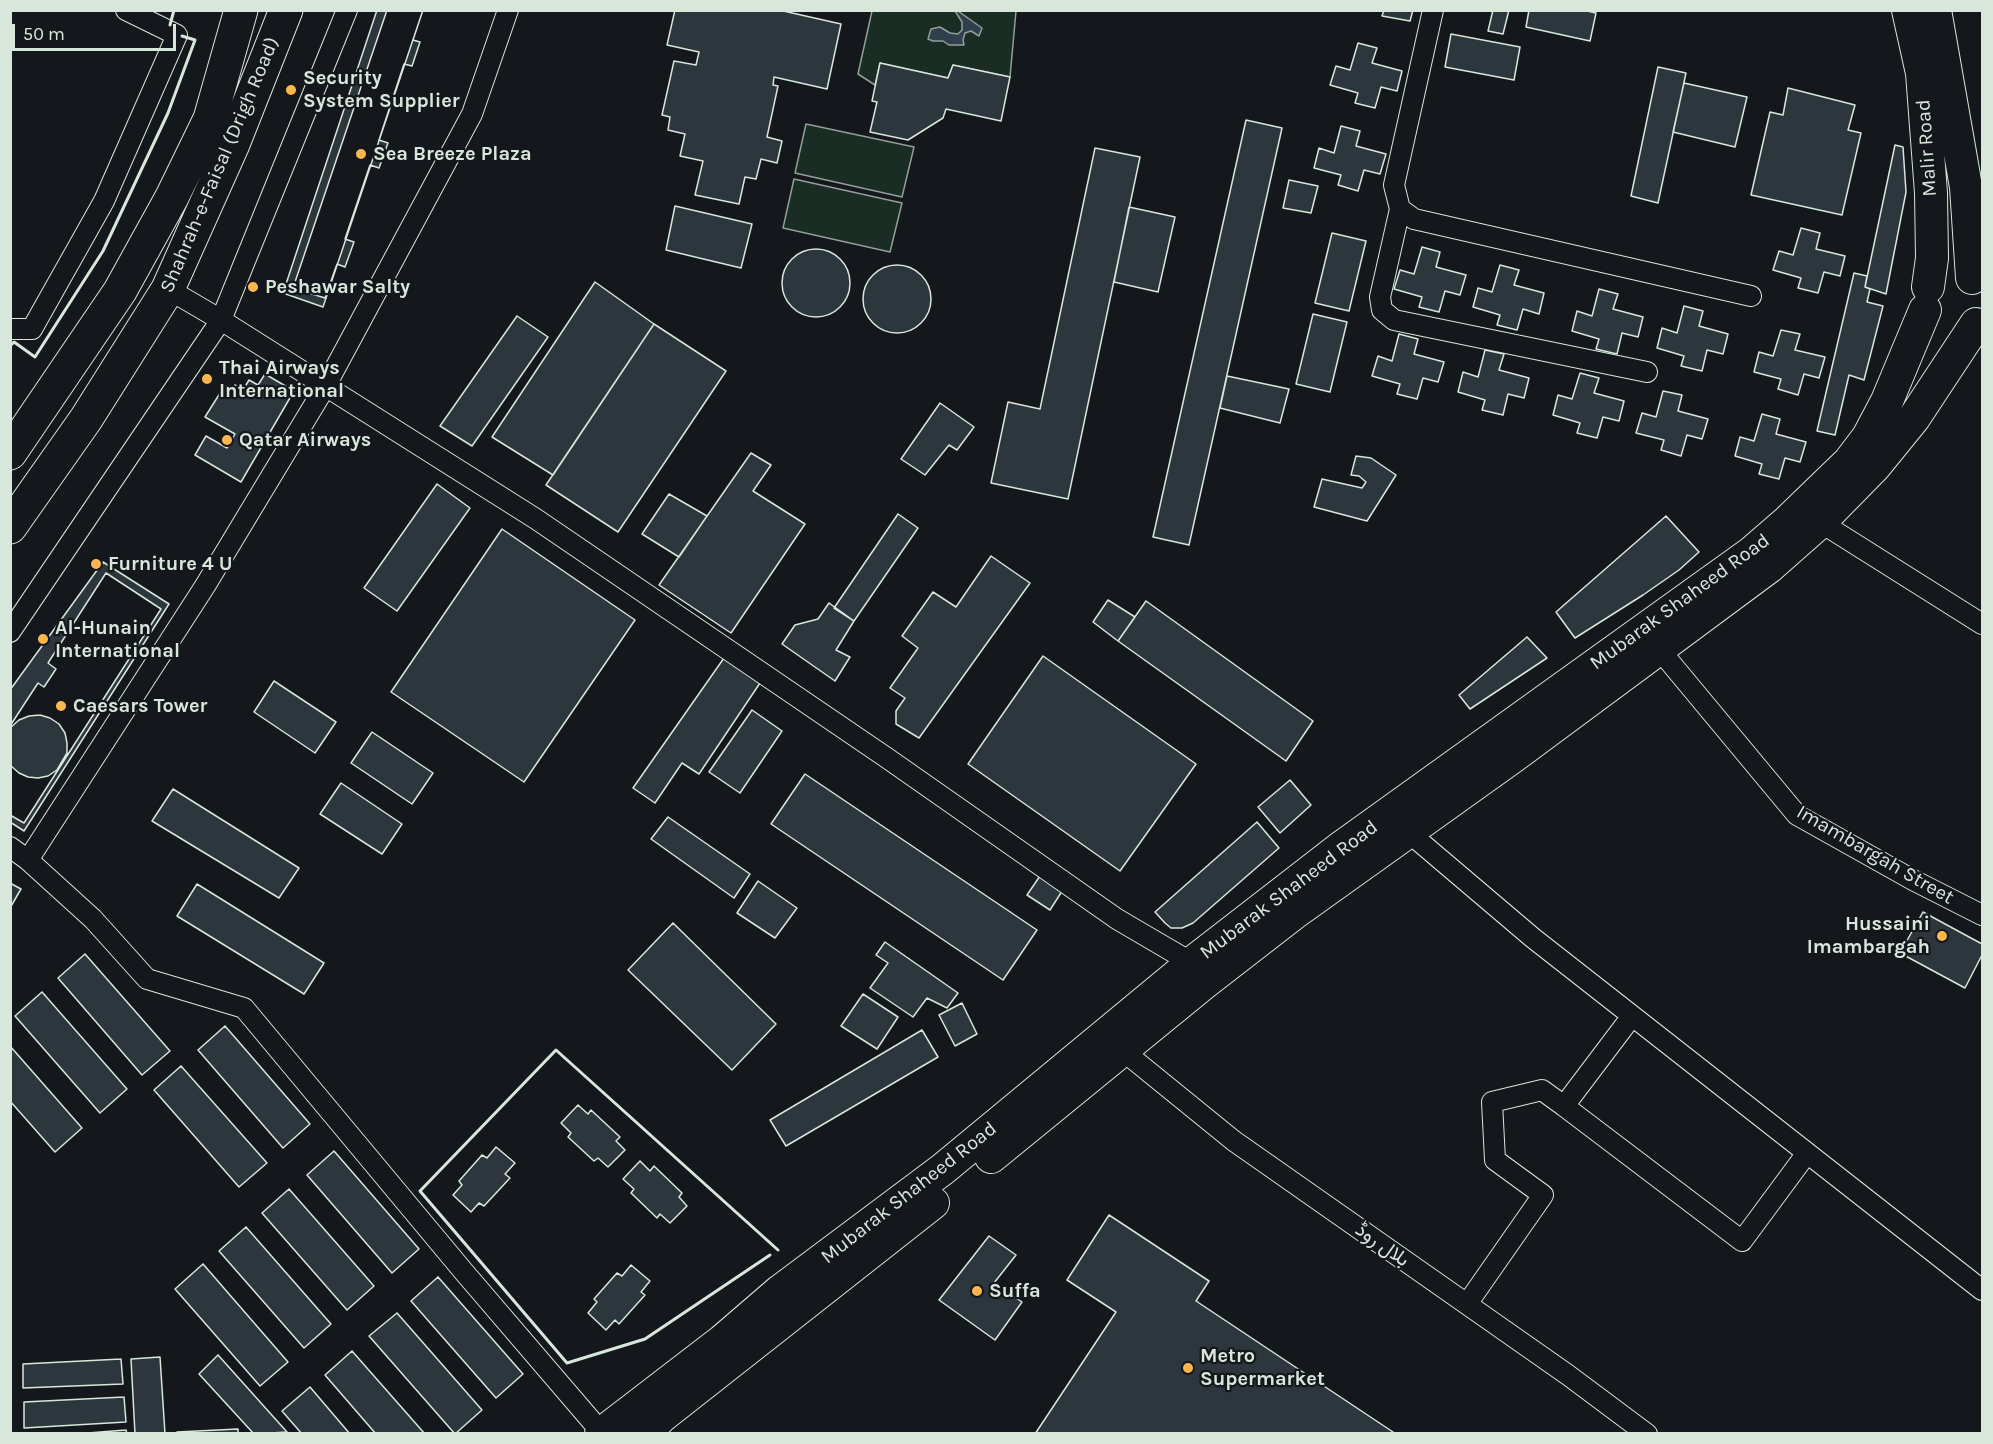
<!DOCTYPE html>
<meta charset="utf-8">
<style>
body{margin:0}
#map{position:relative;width:1993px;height:1444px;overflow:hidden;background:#14181c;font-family:Karla,sans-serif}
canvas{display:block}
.frame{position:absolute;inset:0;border:12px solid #d8e6dc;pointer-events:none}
.scale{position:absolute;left:12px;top:24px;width:164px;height:27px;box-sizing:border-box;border:3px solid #d8e6dc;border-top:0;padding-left:8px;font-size:18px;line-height:21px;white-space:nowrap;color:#d8e6dc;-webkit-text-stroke:4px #14181c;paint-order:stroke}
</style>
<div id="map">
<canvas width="1993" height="1444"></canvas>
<div class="frame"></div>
<div class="scale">50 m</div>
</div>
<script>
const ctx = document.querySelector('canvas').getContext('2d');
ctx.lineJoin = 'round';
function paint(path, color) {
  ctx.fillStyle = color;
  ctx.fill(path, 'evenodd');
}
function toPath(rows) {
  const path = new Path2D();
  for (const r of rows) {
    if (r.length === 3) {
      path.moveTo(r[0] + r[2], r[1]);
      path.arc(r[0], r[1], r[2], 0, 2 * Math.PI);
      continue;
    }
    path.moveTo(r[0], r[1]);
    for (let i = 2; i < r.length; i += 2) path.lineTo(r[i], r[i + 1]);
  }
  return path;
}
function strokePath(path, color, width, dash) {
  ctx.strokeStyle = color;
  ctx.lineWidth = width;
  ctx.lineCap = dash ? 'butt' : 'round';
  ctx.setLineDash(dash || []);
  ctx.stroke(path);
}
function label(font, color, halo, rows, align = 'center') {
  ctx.font = font + ' Karla,Vazirmatn,sans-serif';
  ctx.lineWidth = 4.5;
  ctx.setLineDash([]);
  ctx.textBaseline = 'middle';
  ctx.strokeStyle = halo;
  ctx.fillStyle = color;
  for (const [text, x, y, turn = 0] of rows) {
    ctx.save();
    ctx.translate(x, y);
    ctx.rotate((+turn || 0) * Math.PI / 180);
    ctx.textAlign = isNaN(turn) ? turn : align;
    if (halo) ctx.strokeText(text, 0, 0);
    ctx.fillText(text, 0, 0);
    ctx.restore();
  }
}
const green = toPath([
 [872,11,1016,11,1010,77,953,65,948,78,880,63,875,85,858,74,872,11],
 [806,124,914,147,902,197,795,173,806,124],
 [794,179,902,203,890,252,783,228,794,179]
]);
paint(green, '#1a2d24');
strokePath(green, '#939e99', 1.5);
const water = toPath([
 [955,11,958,11,982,28,979,36,971,31,965,33,963,40,964,45,949,45,943,41,933,41,928,39,931,29,940,27,950,33,958,34,962,30,962,22,955,11]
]);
paint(water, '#2f3f4d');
strokePath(water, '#939e99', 1.5);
const building = toPath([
 [377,10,423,10,323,307,283,293,377,10],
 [387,10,423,10,413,40,420,42,412,66,404,64,379,140,388,143,379,168,370,165,345,239,354,242,345,267,337,264,325,298,293,288,387,10],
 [675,10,779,10,841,24,827,89,774,77,773,85,778,86,767,137,782,141,777,163,761,159,756,179,745,177,739,204,695,195,703,161,680,156,685,134,668,130,670,117,662,115,674,61,696,65,699,52,667,45,675,10],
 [1384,10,1413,10,1410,21,1382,16,1384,10],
 [1493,10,1509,10,1503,34,1488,31,1493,10],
 [1529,10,1583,10,1596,13,1590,41,1526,27,1529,10],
 [1451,34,1520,47,1514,80,1445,67,1451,34],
 [1358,43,1377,48,1372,63,1402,71,1397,91,1381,87,1375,108,1355,103,1358,93,1330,85,1336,66,1350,70,1358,43],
 [880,63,948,78,953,65,1010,77,1001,121,946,109,943,118,908,140,870,132,877,102,872,101,880,63],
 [1658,67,1686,73,1658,203,1631,196,1658,67],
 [1684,83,1747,97,1735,147,1673,132,1684,83],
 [1788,88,1855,105,1848,130,1861,133,1842,215,1751,195,1770,112,1783,115,1788,88],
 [1246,120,1282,128,1189,545,1153,537,1246,120],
 [1341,126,1360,131,1356,146,1386,154,1380,174,1364,170,1358,191,1338,185,1341,175,1314,168,1319,148,1334,153,1341,126],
 [1895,145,1903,147,1906,192,1886,294,1865,287,1895,145],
 [1095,148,1140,157,1068,499,991,483,1008,402,1040,409,1095,148],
 [1289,180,1318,186,1311,213,1283,208,1289,180],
 [675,206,752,224,741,268,666,250,675,206],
 [1129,207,1175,217,1158,292,1114,282,1129,207],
 [1801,228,1820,233,1816,249,1845,256,1840,276,1824,272,1818,293,1798,288,1801,278,1773,270,1779,251,1793,255,1801,228],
 [1332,233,1366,241,1349,311,1315,303,1332,233],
 [1422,247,1440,252,1436,267,1466,275,1460,295,1445,291,1439,312,1419,307,1422,297,1394,289,1400,270,1414,274,1422,247],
 [816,283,34],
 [897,299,34],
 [1500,265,1519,270,1514,285,1544,293,1539,314,1523,309,1517,330,1497,325,1500,315,1473,307,1478,288,1492,292,1500,265],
 [1854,273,1867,276,1865,287,1870,289,1867,302,1883,306,1864,380,1849,375,1835,435,1817,431,1854,273],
 [595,282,654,324,553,475,492,437,595,282],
 [1599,289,1618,294,1613,309,1643,317,1638,337,1622,333,1617,354,1596,349,1599,339,1572,331,1577,311,1592,316,1599,289],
 [1684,306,1703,311,1699,326,1728,334,1723,354,1707,350,1702,371,1681,366,1684,356,1657,348,1662,328,1677,333,1684,306],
 [1313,314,1347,322,1330,392,1296,384,1313,314],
 [517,316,548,337,472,446,440,426,517,316],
 [654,324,726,371,618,532,546,485,654,324],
 [1781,330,1800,334,1795,350,1825,357,1819,378,1804,374,1798,395,1778,389,1781,379,1754,372,1759,352,1773,356,1781,330],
 [1399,334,1418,339,1414,354,1444,362,1438,382,1423,378,1417,399,1397,394,1400,384,1372,376,1378,356,1392,361,1399,334],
 [1485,350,1504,354,1499,370,1529,378,1524,398,1508,394,1503,415,1482,410,1485,400,1458,392,1463,372,1478,377,1485,350],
 [1580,373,1599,378,1594,393,1624,401,1619,421,1603,417,1597,438,1577,433,1580,423,1553,415,1558,395,1572,399,1580,373],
 [265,374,294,391,241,482,195,455,206,436,227,448,235,434,205,417,222,390,229,394,235,385,243,390,249,380,258,385,265,374],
 [1227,376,1289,389,1280,423,1220,408,1227,376],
 [1663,391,1682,395,1678,411,1708,419,1702,439,1687,435,1681,456,1661,450,1664,440,1636,433,1642,413,1656,417,1663,391],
 [940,403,974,427,957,450,949,445,925,475,901,459,940,403],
 [1762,414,1780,419,1776,434,1806,442,1800,462,1785,458,1779,479,1759,474,1762,464,1735,456,1740,437,1754,441,1762,414],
 [751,453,771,465,753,491,805,524,731,633,659,585,751,453],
 [1356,456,1371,458,1396,475,1367,521,1314,507,1322,479,1362,488,1366,482,1359,476,1351,475,1356,456],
 [437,484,470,508,397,611,364,588,437,484],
 [669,494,707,516,679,557,642,534,669,494],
 [898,514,918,528,854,621,834,608,898,514],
 [1666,516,1699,552,1679,570,1643,595,1575,638,1556,612,1666,516],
 [502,529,635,620,524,782,391,692,502,529],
 [991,556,1030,583,919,738,896,724,896,711,905,698,890,688,918,648,902,636,933,592,956,607,991,556],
 [103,562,169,604,24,831,10,822,10,690,103,562],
 [106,573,161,609,24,823,10,815,10,726,38,683,44,687,56,669,48,663,106,573],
 [1108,600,1135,617,1118,641,1093,622,1108,600],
 [1146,601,1313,721,1286,761,1118,641,1146,601],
 [829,603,854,621,836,650,850,657,835,681,782,644,795,625,818,619,829,603],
 [1527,637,1547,658,1470,709,1459,695,1527,637],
 [1043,656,1196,764,1120,871,968,764,1043,656],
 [724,658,760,683,699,774,682,763,655,803,633,788,724,658],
 [274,681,336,722,315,753,254,712,274,681],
 [752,710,782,731,740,793,709,772,752,710],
 [40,715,50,718,59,724,65,733,67,743,67,753,57,770,48,776,38,778,28,777,19,773,10,765,10,728,19,720,29,716,40,715],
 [372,732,433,773,412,804,351,763,372,732],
 [805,774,1037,930,1003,980,771,824,805,774],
 [1290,780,1311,805,1280,833,1258,807,1290,780],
 [341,783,402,824,382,854,320,814,341,783],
 [173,789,299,868,279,898,152,821,173,789],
 [668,817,750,874,734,898,651,839,668,817],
 [1257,822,1279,848,1193,923,1182,928,1171,928,1165,923,1155,912,1257,822],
 [1042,873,1064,888,1050,910,1027,895,1042,873],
 [758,881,797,908,775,938,737,913,758,881],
 [10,883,21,889,10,908,10,883],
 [197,884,324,963,304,994,177,916,197,884],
 [1923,912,1982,944,1982,955,1965,988,1900,953,1923,912],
 [673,923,776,1024,732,1070,628,970,673,923],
 [885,942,958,993,947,1008,927,998,913,1017,870,988,888,963,876,955,885,942],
 [85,954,170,1051,142,1075,58,978,85,954],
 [42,992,127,1089,100,1113,15,1016,42,992],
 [863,994,898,1017,877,1049,841,1026,863,994],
 [962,1003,977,1034,955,1046,939,1015,962,1003],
 [225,1026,310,1124,283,1148,198,1050,225,1026],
 [922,1030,938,1057,786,1146,770,1120,922,1030],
 [10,1046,82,1128,55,1152,10,1101,10,1046],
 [181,1066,267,1163,239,1187,154,1090,181,1066],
 [578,1105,588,1114,591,1110,620,1137,616,1141,625,1150,608,1167,598,1158,594,1161,568,1137,571,1133,561,1123,578,1105],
 [496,1147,515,1163,505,1174,510,1178,484,1206,479,1203,471,1212,453,1195,462,1185,459,1181,482,1155,487,1158,496,1147],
 [334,1151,419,1249,392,1273,307,1175,334,1151],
 [640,1161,650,1171,654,1166,682,1193,679,1197,687,1206,670,1223,660,1214,657,1218,631,1193,634,1189,623,1179,640,1161],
 [289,1189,374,1286,347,1310,262,1213,289,1189],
 [1109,1215,1209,1281,1196,1301,1396,1434,1035,1434,1116,1312,1067,1280,1109,1215],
 [246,1227,331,1324,304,1348,219,1251,246,1227],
 [989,1236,1016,1255,994,1283,1022,1302,995,1340,939,1300,989,1236],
 [203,1264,288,1362,260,1386,175,1289,203,1264],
 [631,1265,650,1281,641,1292,645,1295,619,1324,615,1320,606,1330,588,1313,597,1302,594,1299,617,1273,622,1276,631,1265],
 [438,1277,523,1374,496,1398,411,1301,438,1277],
 [397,1313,482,1410,455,1434,369,1336,397,1313],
 [352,1351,425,1434,376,1434,325,1375,352,1351],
 [218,1355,287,1432,254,1434,199,1374,218,1355],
 [160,1357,165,1434,135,1434,131,1359,160,1357],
 [121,1359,123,1384,23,1388,23,1364,121,1359],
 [310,1387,350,1434,302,1434,282,1411,310,1387],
 [124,1397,126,1422,24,1428,24,1402,124,1397],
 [238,1429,238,1434,177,1434,177,1432,238,1429],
 [126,1430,127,1434,75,1434,126,1430]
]);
paint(building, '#2c363c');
strokePath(building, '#d8e6dc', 1.5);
const minor = toPath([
 [1433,10,1394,185,1400,209,1414,219,1751,296],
 [1400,209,1380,297,1382,310,1394,320,1647,372],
 [168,289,221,320,536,519,887,758,1117,919,1192,963],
 [10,329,32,329,104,201,177,35,126,10],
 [1820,522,1982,624],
 [10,632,221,320,347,10],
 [1659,649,1797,815,1913,880,1982,915],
 [1407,831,1533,938,1982,1290],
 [10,847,28,860,93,919,147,979,244,1008,464,1272,602,1433],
 [28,860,205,586,325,387,472,114,508,10],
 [1122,1050,1234,1141,1568,1375,1647,1434],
 [1564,1106,1742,1241,1807,1153],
 [1467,1304,1543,1195,1495,1160,1492,1102,1542,1090,1564,1106,1632,1016]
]);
const primary = toPath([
 [1908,10,1922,73,1931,193,1932,258,1928,287],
 [1935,10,1966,187,1972,278],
 [991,1157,1204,983,1293,914,1514,756,1769,567,1820,522,1875,466,1914,418,1976,324],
 [601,1434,722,1341,780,1291,943,1169,1192,963,1343,846,1751,553,1788,521,1849,462,1868,437,1887,401,1925,310],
 [644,1434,661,1417,933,1203]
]);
const trunk = toPath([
 [10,453,120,291,172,197,210,119,241,10],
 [10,527,86,419,168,289,233,144,286,10]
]);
strokePath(minor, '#d8e6dc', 22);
strokePath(primary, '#d8e6dc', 34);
strokePath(trunk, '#d8e6dc', 35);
strokePath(minor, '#14181c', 20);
strokePath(primary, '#14181c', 32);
strokePath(trunk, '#14181c', 33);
strokePath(toPath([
 [170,25,174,10],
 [10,346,14,342,35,357,103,251,168,113,195,40,182,36],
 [770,1255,645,1339,567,1363,420,1191,556,1050,778,1250]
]), '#d8e6dc', 3);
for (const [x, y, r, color] of [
 [291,90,6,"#ffb74d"],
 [361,154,6,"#ffb74d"],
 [253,287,6,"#ffb74d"],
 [207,379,6,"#ffb74d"],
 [227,440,6,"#ffb74d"],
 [96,564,6,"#ffb74d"],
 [43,639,6,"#ffb74d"],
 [61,706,6,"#ffb74d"],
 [1942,936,6,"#ffb74d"],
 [977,1291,6,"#ffb74d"],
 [1188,1368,6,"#ffb74d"]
]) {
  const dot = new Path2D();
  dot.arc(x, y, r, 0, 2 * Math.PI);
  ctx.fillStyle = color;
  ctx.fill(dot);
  strokePath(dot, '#14181c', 2);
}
label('bold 20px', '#d8e6dc', '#14181c', [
 ["Security",303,78],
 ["System Supplier",303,101],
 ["Sea Breeze Plaza",373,154],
 ["Peshawar Salty",265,287],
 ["Thai Airways",219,368],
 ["International",219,391],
 ["Qatar Airways",239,440],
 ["Furniture 4 U",108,564],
 ["Al-Hunain",55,628],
 ["International",55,651],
 ["Caesars Tower",73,706],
 ["Hussaini",1930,924,"right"],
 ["Imambargah",1930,947,"right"],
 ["Suffa",989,1291],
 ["Metro",1200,1356],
 ["Supermarket",1200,1379]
], 'left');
label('20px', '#d8e6dc', '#14181c', [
 ["Malir Road",1927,148,-94],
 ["Shahrah-e-Faisal (Drigh Road)",220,165,-67],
 ["Mubarak Shaheed Road",1680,602,-36],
 ["Imambargah Street",1875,855,30],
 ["Mubarak Shaheed Road",1289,890,-37],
 ["Mubarak Shaheed Road",909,1193,-38],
 ["بلال روڈ",1382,1245,35]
]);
</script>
